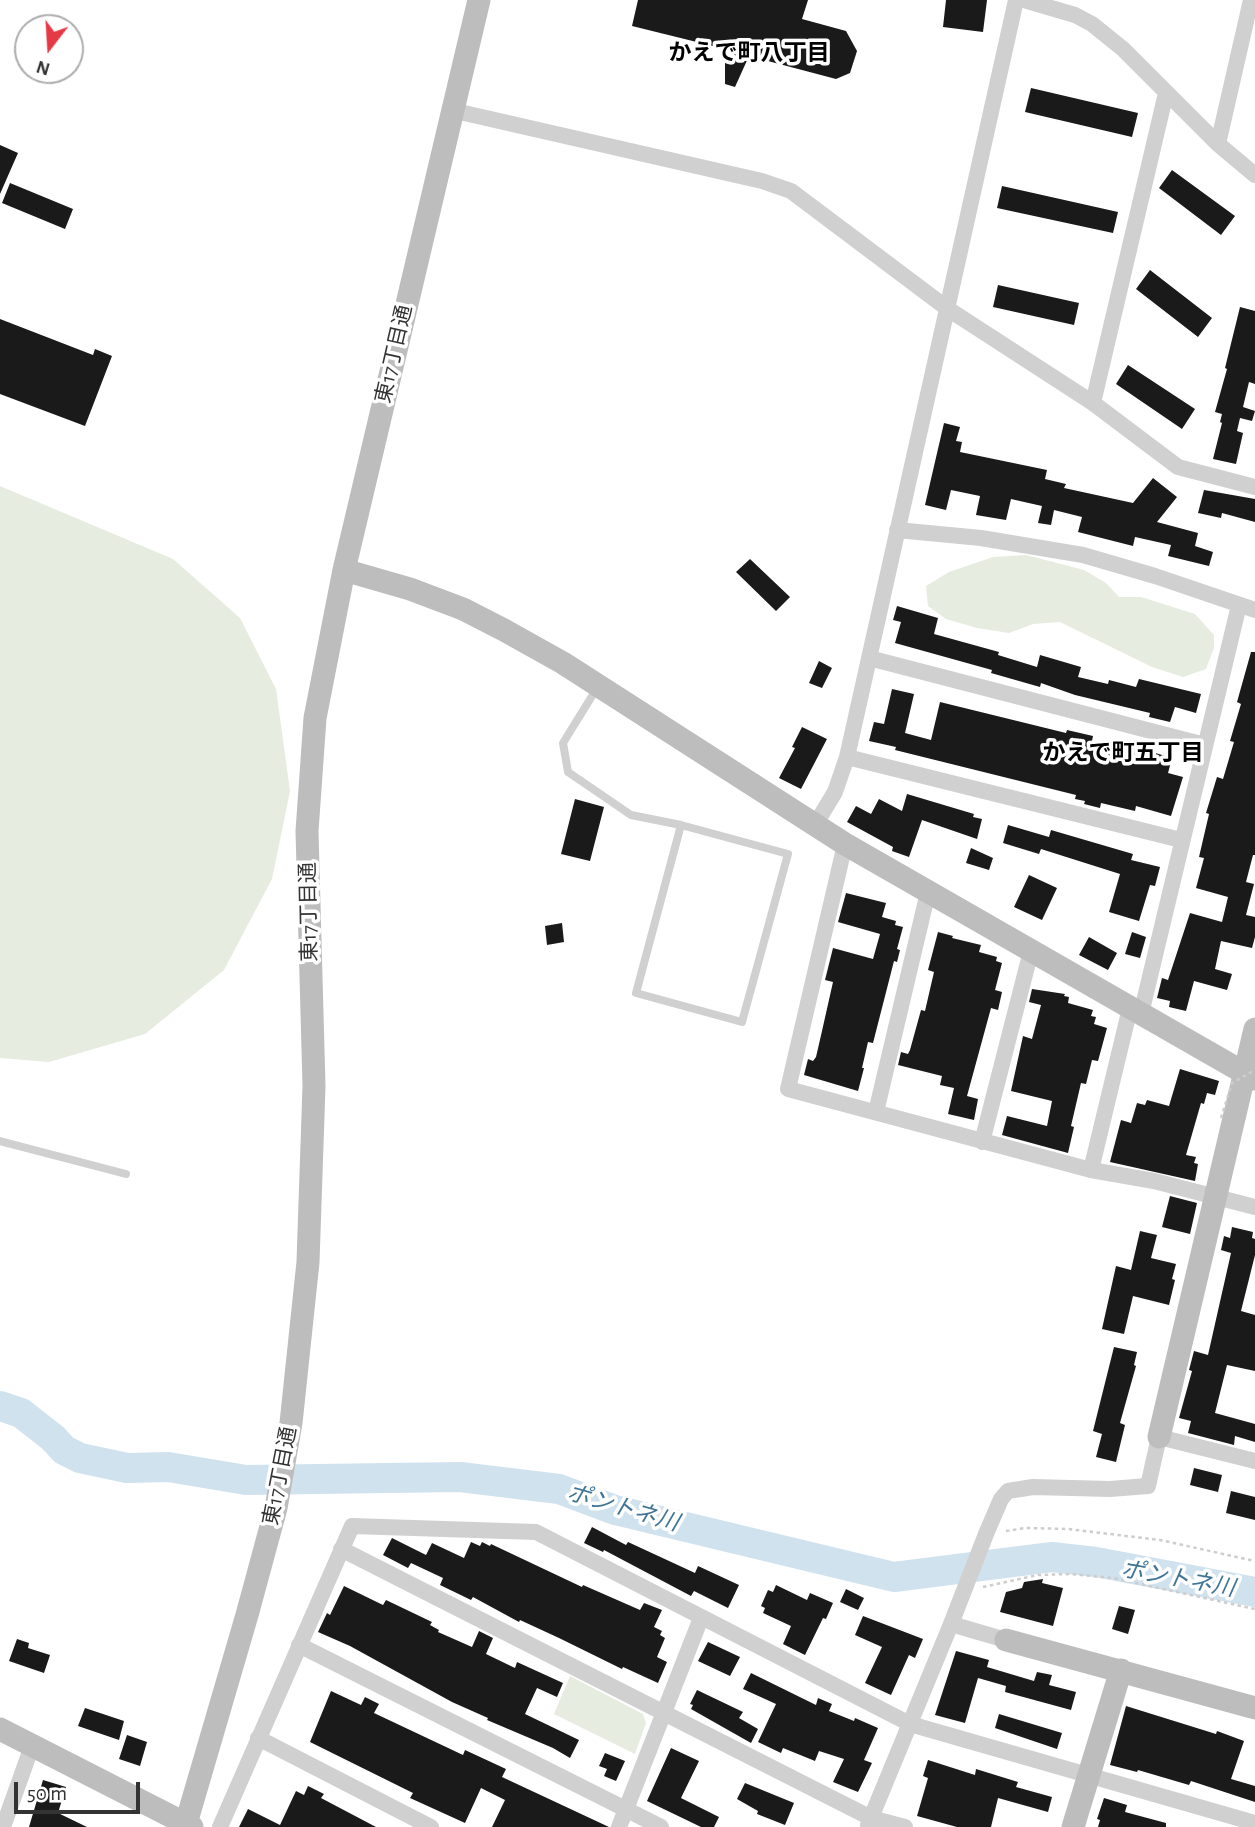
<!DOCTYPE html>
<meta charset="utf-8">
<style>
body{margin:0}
#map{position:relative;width:1255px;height:1827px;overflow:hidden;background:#fff;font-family:"Alegreya Sans",sans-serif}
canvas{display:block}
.north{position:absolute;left:14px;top:14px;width:70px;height:70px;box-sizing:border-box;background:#fff;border:2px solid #adadad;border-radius:50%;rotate:197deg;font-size:19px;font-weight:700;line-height:28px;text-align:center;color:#333}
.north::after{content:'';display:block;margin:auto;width:24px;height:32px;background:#e63946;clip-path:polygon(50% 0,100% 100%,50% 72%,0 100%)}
.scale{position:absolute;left:14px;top:1782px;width:126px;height:32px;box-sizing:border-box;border:4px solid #333;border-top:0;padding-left:9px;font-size:21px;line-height:24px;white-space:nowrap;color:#333;-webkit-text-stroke:5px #fff;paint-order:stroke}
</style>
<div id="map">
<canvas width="1255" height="1827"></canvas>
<div class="north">N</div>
<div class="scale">50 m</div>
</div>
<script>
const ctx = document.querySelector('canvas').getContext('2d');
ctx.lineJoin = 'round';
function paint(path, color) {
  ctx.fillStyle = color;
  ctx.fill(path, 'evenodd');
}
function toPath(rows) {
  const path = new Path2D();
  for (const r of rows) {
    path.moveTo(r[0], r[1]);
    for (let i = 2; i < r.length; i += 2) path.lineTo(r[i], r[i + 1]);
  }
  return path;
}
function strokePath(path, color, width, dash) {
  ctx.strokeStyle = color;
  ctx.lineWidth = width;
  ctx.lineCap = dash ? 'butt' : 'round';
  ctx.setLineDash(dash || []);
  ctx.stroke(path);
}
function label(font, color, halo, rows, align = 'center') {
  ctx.font = font + ' "Alegreya Sans","Noto Sans JP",sans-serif';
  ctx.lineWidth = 7;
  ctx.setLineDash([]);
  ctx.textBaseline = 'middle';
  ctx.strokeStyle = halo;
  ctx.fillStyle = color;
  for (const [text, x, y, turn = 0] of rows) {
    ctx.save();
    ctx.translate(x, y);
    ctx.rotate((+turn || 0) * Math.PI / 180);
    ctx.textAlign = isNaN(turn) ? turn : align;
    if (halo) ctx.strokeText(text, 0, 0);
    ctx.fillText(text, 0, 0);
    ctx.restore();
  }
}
paint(toPath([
 [0,486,173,559,240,618,276,689,290,791,272,879,224,970,145,1034,49,1062,0,1058],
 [1026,555,1084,570,1106,583,1119,597,1141,597,1195,614,1214,635,1214,648,1206,669,1183,677,1152,667,1060,622,1033,624,1009,633,977,628,946,619,928,606,926,586,949,572,993,557],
 [570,1676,643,1714,646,1723,635,1754,554,1714]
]), '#e6ecdf');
strokePath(toPath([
 [0,1406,21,1413,53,1438,64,1450,80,1458,127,1468,168,1467,246,1480,460,1477,559,1489,615,1510,894,1577,1052,1557,1096,1562,1255,1592]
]), '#cfe2ee', 30);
paint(toPath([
 [638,0,808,0,802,19,846,31,857,51,850,73,836,79,749,56,735,87,725,84,725,49,632,26],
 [946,0,987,0,983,32,943,27],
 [1031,88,1138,113,1132,137,1025,112],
 [0,145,18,153,0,194],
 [1172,170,1235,216,1221,235,1159,188],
 [10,183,73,209,65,229,2,203],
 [1002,186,1118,212,1113,233,997,208],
 [1150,270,1212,318,1198,337,1136,289],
 [998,285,1079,303,1074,325,993,307],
 [1240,307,1255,311,1255,384,1249,382,1243,407,1255,411,1252,421,1240,418,1237,431,1243,433,1236,464,1213,459,1222,423,1220,422,1222,414,1215,412,1227,369,1225,368],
 [0,319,93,355,95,349,112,356,85,426,0,394],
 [1128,365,1195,409,1182,429,1116,384],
 [944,423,960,427,956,441,962,442,960,452,1047,470,1045,479,1066,484,1064,488,1133,503,1153,478,1177,497,1157,522,1198,533,1195,546,1213,552,1209,566,1168,556,1171,545,1135,537,1133,546,1078,532,1082,517,1054,510,1051,525,1038,523,1042,506,1011,499,1006,520,976,515,980,496,951,490,946,510,925,505],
 [1204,490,1255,499,1255,522,1222,513,1221,518,1198,513],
 [750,559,790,597,776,611,736,572],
 [897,606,938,618,934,634,999,652,998,655,1037,667,1040,655,1081,667,1078,677,1108,684,1109,680,1136,687,1139,679,1201,694,1196,713,1175,707,1170,722,1149,717,1150,713,1075,695,1041,683,1040,687,991,673,992,670,895,643,901,622,893,620],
 [1251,652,1255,652,1255,855,1253,855,1246,882,1254,884,1246,915,1255,917,1255,937,1252,948,1221,941,1215,969,1232,974,1227,990,1194,981,1186,1011,1169,1007,1170,1001,1157,998,1162,978,1168,980,1190,913,1222,922,1228,897,1196,888,1204,858,1199,857,1209,814,1206,813,1217,777,1223,779,1234,742,1230,741,1241,704,1237,702],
 [819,661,832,668,822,688,809,683],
 [892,689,914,694,905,733,931,740,940,702,1066,733,1067,730,1093,736,1092,741,1118,747,1119,742,1172,758,1168,773,1183,777,1171,816,1136,806,1135,811,1101,803,1100,808,1084,804,1085,801,1075,799,1076,795,895,750,896,747,869,741,874,722,884,724],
 [802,727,827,739,801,789,779,778,795,748,792,747],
 [907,794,974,814,973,817,982,819,977,839,922,820,909,857,892,851,893,847,847,822,856,806,871,814,879,799,902,811],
 [575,799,604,807,590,861,561,854],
 [1008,825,1049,837,1051,830,1133,854,1131,860,1160,867,1155,886,1150,885,1139,921,1109,912,1120,874,1041,849,1039,854,1003,843],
 [971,848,993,858,989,870,966,863],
 [1029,875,1057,888,1042,920,1014,907],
 [846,893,886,903,882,917,896,921,895,925,903,927,897,949,900,950,897,962,894,961,873,1043,868,1042,862,1068,864,1068,858,1091,804,1075,808,1059,813,1061,816,1057,822,1031,833,982,825,980,833,948,873,959,880,934,838,922],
 [562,923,564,942,547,945,545,926],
 [938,932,953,936,952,938,981,945,979,952,997,957,996,961,1002,963,995,990,1002,992,998,1010,991,1008,967,1096,978,1099,974,1120,948,1114,954,1088,940,1085,942,1076,898,1065,901,1052,908,1054,910,1050,921,1010,925,1011,934,972,928,970],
 [1132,932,1146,937,1140,958,1125,954],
 [1089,937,1117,953,1108,970,1079,955],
 [1032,989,1065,994,1064,996,1069,997,1068,1003,1093,1010,1091,1016,1096,1017,1094,1024,1107,1028,1098,1061,1092,1060,1086,1084,1081,1083,1071,1126,1074,1127,1068,1153,1002,1135,1007,1116,1047,1126,1052,1101,1011,1091,1023,1036,1032,1039,1041,1005,1029,1002],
 [1180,1069,1219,1081,1215,1095,1207,1093,1204,1104,1201,1103,1186,1155,1196,1157,1194,1163,1198,1164,1195,1181,1110,1162,1121,1120,1131,1123,1137,1103,1145,1105,1147,1100,1169,1106],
 [1170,1196,1197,1203,1190,1234,1162,1227],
 [1232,1227,1253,1232,1252,1238,1255,1239,1255,1255,1241,1311,1255,1315,1255,1371,1227,1365,1215,1413,1255,1424,1255,1442,1235,1436,1234,1445,1188,1433,1191,1421,1179,1418,1192,1371,1189,1370,1194,1351,1208,1355,1231,1253,1221,1250,1224,1236,1230,1238],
 [1140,1231,1157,1235,1151,1258,1176,1264,1172,1279,1175,1280,1169,1305,1133,1296,1124,1334,1102,1329,1116,1266,1131,1270],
 [1114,1347,1137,1352,1134,1365,1136,1366,1120,1423,1125,1425,1116,1462,1096,1457,1102,1434,1093,1431],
 [1194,1468,1222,1475,1218,1492,1190,1485],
 [1231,1491,1255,1497,1255,1520,1226,1513],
 [592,1527,626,1545,628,1542,695,1573,698,1566,739,1585,728,1608,694,1591,691,1596,604,1550,603,1552,584,1543],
 [392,1538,426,1555,432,1543,464,1558,471,1542,480,1546,482,1542,490,1546,491,1544,582,1587,583,1585,640,1610,644,1603,662,1610,654,1627,662,1631,660,1635,665,1638,657,1657,667,1662,658,1683,623,1667,622,1669,559,1638,520,1620,519,1622,473,1597,471,1600,440,1585,443,1578,411,1563,408,1568,383,1555],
 [1043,1579,1042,1583,1063,1588,1053,1626,1000,1612,1006,1592,1022,1588,1024,1582],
 [776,1585,807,1600,810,1593,833,1603,826,1619,823,1618,805,1655,783,1644,791,1626,763,1613,765,1608,761,1606,768,1590,773,1592],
 [344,1586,383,1605,386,1600,432,1622,430,1625,439,1630,438,1632,472,1647,479,1631,493,1638,486,1654,515,1668,517,1662,563,1683,557,1697,537,1688,525,1714,579,1740,570,1758,553,1748,487,1720,488,1718,452,1702,350,1646,318,1632,327,1613,330,1615],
 [846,1589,864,1598,858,1610,840,1602],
 [1119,1606,1135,1610,1128,1634,1112,1629],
 [863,1616,923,1639,915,1658,909,1655,891,1695,865,1683,882,1647,855,1635],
 [17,1639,29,1643,28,1648,50,1655,44,1673,9,1661],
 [708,1642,740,1657,730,1676,698,1661],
 [956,1651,989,1660,987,1667,1034,1681,1037,1672,1052,1675,1049,1685,1076,1692,1071,1710,1005,1692,1006,1686,978,1678,965,1723,935,1715],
 [751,1673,816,1705,818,1698,832,1704,829,1711,854,1721,855,1718,878,1728,864,1760,872,1763,858,1792,833,1782,844,1759,819,1751,815,1761,783,1748,781,1753,758,1742,776,1704,743,1689],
 [697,1690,743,1712,739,1718,758,1729,751,1743,691,1709,693,1705,690,1704],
 [331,1691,361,1705,365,1697,379,1704,374,1713,463,1755,465,1750,506,1769,502,1777,609,1827,492,1827,505,1800,481,1788,465,1823,410,1798,413,1793,310,1742],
 [1126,1706,1216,1734,1217,1731,1244,1741,1231,1779,1255,1786,1255,1802,1191,1781,1189,1785,1138,1770,1137,1772,1110,1765],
 [85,1708,124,1721,119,1740,78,1726],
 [999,1714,1062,1733,1057,1749,995,1728],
 [127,1735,147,1742,140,1766,119,1759],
 [671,1748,699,1761,681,1798,719,1817,714,1827,701,1827,647,1801],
 [605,1753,625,1761,616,1781,604,1776,607,1769,599,1766],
 [928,1760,975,1775,976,1769,1018,1782,1016,1787,1052,1797,1048,1812,998,1798,991,1827,957,1827,917,1816,928,1778,923,1776],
 [43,1780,66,1787,58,1813,87,1827,29,1827],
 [745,1783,794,1803,785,1825,757,1814,758,1811,737,1799],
 [308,1786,324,1794,321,1798,376,1827,239,1827,248,1809,280,1825,296,1791,304,1795],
 [1104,1798,1127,1805,1125,1812,1166,1823,1166,1827,1098,1827,1100,1820,1097,1819]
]), '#1a1a1a');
strokePath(toPath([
 [1006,1531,1025,1528,1068,1529,1160,1540,1255,1561],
 [983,1587,1038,1575,1071,1574,1113,1578,1255,1609]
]), '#cdcdcd', 2.5, [3.5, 3.5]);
strokePath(toPath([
 [597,688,563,743,568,772,631,815,681,825],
 [681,825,788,854,742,1022,636,993,681,825],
 [0,1141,126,1174]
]), '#d0d0d0', 8);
strokePath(toPath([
 [1024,0,1075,15,1092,24,1123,49,1218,144,1255,175],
 [451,110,762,181,791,191,948,309,1093,403,1178,467,1255,487],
 [1218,144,1251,0],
 [1093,403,1166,93],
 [897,530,981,538,1083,555,1155,576,1255,610],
 [869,658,1205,745],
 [847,757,1181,840],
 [815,825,835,792,847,757,1016,0],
 [845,844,788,1089,1091,1170,1154,1181,1255,1207],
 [1141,1014,1239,605],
 [876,1112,928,892],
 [982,1142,1031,951],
 [1091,1170,1130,1008],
 [341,1549,871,1818,905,1827],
 [951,1624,986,1534,1001,1499,1008,1491,1033,1487,1110,1489,1148,1486,1159,1437,1255,1461],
 [299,1645,661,1827],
 [258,1738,431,1827],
 [868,1825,951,1624,1006,1640],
 [3,1827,32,1746],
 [220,1827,352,1526,536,1532,910,1724,1255,1823],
 [619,1827,701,1618]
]), '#d0d0d0', 16);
strokePath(toPath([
 [344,570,410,589,463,609,504,630,563,663,845,844,1255,1079],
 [1159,1437,1255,1029],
 [1006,1640,1255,1708],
 [0,1729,192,1827],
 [185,1827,247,1615,276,1508,291,1423,308,1262,314,1086,307,831,315,718,344,570,479,0],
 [1073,1827,1121,1670]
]), '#bdbdbd', 23);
strokePath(toPath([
 [1221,1118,1232,1083,1255,1070]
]), '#cdcdcd', 2.5, [3.5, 3.5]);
label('21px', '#333', '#fff', [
 ["東17丁目通",394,354,-77],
 ["東17丁目通",309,912,-91],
 ["東17丁目通",280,1476,-79]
]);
label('bold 23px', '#000', '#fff', [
 ["かえで町八丁目",749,53],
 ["かえで町五丁目",1123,753]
]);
label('italic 23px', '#3f7597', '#fff', [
 ["ポントネ川",623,1508,16],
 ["ポントネ川",1178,1579,10]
]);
</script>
